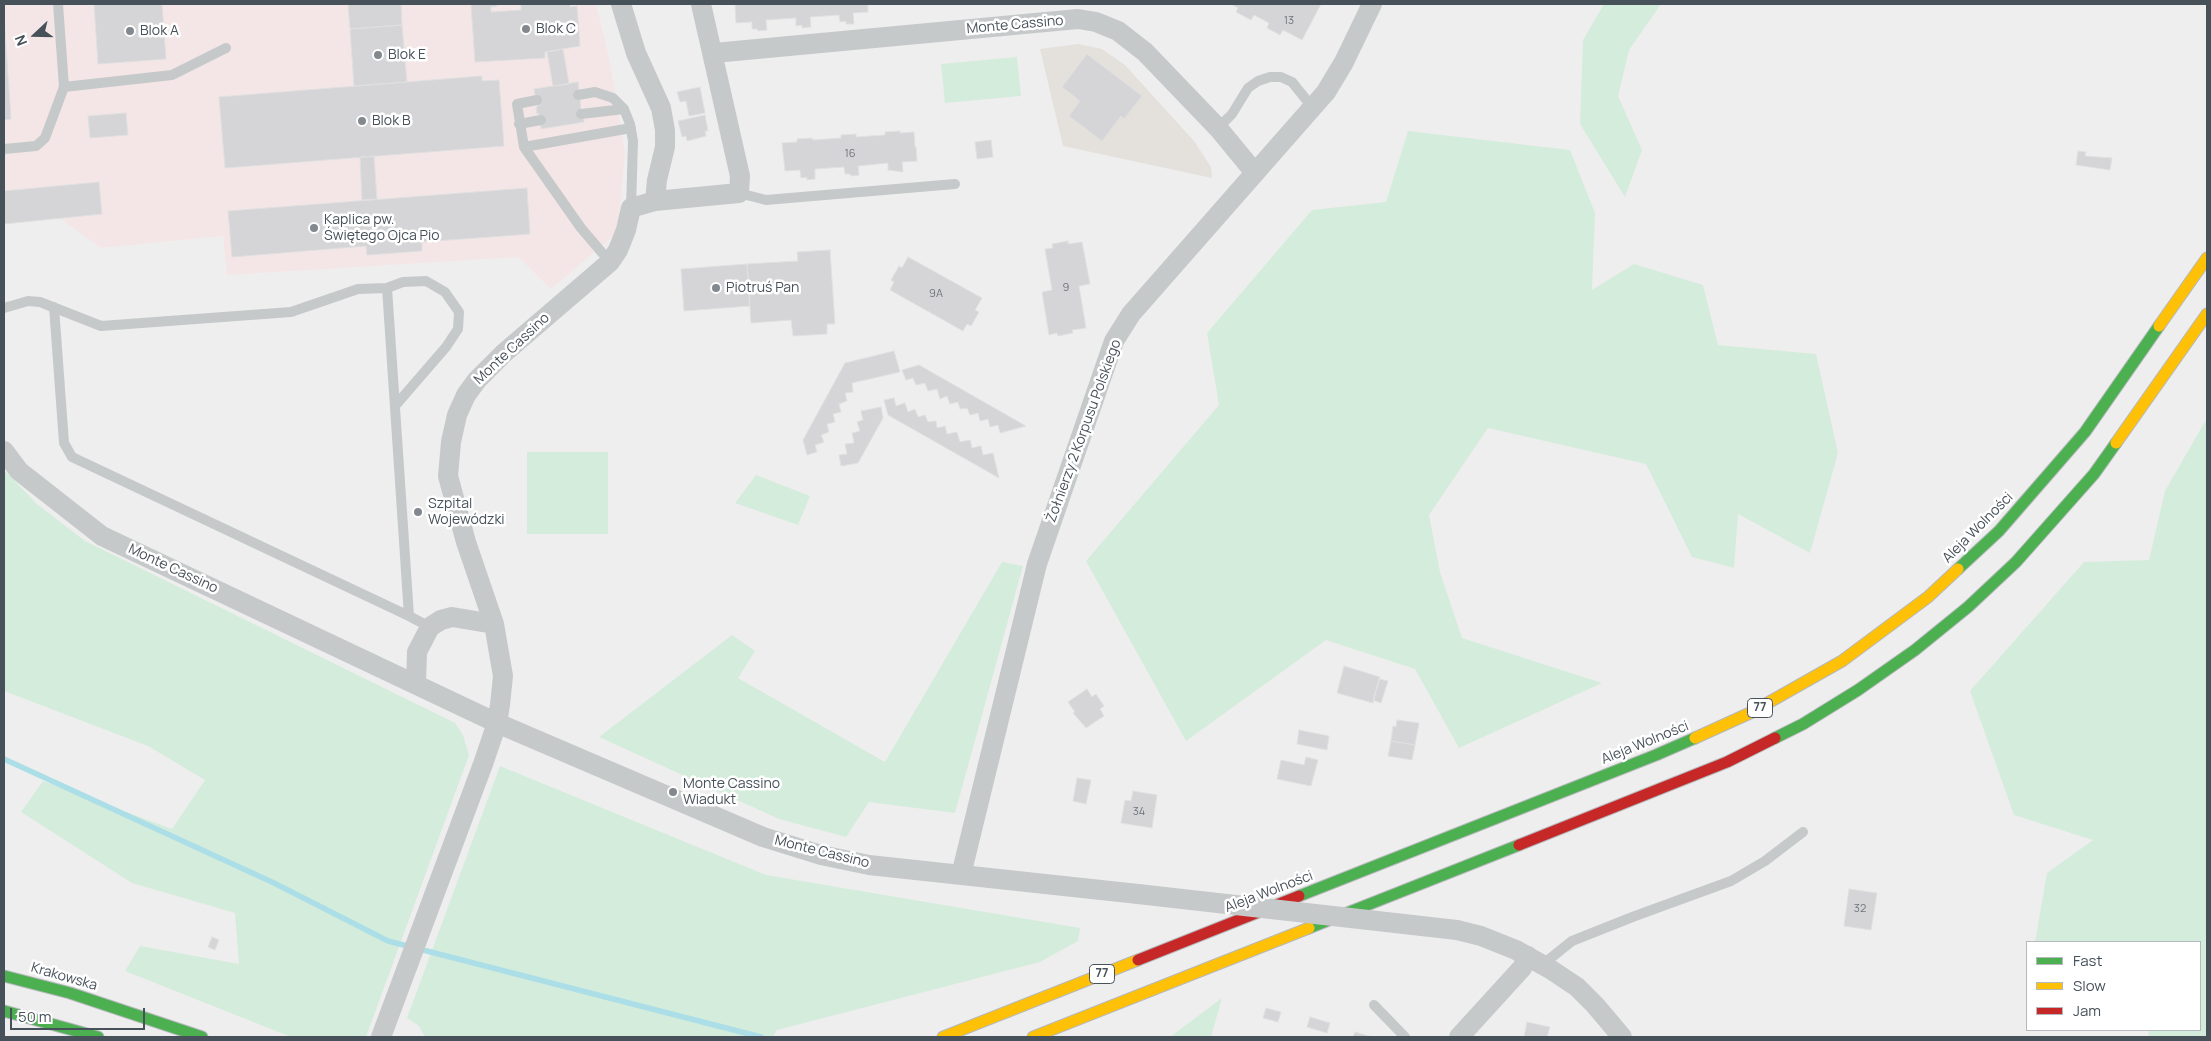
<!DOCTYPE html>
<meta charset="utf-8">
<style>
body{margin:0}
#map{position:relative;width:2211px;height:1041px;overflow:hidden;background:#efeeee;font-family:Manrope,sans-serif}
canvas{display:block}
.frame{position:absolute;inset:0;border:5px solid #475159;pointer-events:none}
.legend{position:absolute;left:2026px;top:941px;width:175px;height:90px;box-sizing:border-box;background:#fff;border:1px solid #b5b9bd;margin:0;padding:6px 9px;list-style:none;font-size:15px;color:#475159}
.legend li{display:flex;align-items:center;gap:10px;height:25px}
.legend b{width:25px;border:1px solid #b5b9bd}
.north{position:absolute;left:10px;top:10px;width:50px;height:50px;-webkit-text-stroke:4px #fff;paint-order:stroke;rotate:249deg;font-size:14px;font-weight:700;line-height:20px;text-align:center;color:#475159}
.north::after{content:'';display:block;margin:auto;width:18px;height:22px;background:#475159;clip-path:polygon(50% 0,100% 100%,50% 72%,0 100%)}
.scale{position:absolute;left:10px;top:1008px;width:135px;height:22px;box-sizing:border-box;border:2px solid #475159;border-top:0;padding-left:6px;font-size:15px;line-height:18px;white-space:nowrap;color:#475159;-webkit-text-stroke:4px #fff;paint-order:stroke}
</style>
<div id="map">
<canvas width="2211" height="1041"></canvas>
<div class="frame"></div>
<ul class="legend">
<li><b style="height:6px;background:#4caf50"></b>Fast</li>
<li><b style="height:6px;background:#ffc107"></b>Slow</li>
<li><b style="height:6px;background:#c62828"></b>Jam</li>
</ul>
<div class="north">N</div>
<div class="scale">50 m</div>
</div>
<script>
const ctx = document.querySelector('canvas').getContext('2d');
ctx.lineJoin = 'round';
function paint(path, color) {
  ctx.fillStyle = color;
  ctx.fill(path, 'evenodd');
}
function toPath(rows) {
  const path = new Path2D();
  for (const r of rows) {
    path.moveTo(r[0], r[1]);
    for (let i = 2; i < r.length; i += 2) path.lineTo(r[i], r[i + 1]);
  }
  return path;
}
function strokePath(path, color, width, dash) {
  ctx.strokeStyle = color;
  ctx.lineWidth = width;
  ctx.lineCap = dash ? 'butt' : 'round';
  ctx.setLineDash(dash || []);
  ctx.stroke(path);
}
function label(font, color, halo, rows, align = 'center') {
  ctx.font = font + ' Manrope,sans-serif';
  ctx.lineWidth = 5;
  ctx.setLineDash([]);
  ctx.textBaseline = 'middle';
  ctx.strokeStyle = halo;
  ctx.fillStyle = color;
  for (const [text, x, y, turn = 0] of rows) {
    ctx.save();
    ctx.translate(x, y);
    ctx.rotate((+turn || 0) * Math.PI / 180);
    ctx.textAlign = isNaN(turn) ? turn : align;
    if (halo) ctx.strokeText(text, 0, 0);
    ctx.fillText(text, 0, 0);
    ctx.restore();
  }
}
paint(toPath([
 [1078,44,1102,49,1125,65,1194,141,1211,167,1212,178,1063,146,1040,49]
]), '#e4e1dc');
paint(toPath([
 [4,4,596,4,609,58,625,153,618,232,551,289,518,257,227,275,223,236,101,248,60,218,4,221]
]), '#f4e6e6');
paint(toPath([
 [1604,4,1661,4,1629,50,1618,96,1642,150,1625,197,1580,124,1583,40],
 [1017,57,1021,96,945,103,941,64],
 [1408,131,1570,150,1595,213,1592,290,1634,264,1703,285,1718,345,1816,354,1838,453,1810,553,1738,514,1734,568,1692,557,1646,464,1488,428,1429,515,1440,572,1462,638,1602,683,1459,748,1415,669,1326,640,1186,741,1086,561,1219,405,1207,333,1312,210,1386,202],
 [2207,418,2207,1037,2148,1037,2149,1030,2200,1030,2200,942,2035,942,2047,873,2093,840,2014,815,1970,691,2084,562,2149,560,2165,491],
 [527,452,608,452,608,534,527,534],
 [4,470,37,504,85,541,445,718,455,723,463,735,469,755,366,1037,291,1037,125,971,140,946,239,964,235,913,132,883,21,812,43,781,172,829,205,780,148,746,4,691],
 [756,475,810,496,798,525,735,503],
 [1002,562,1023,566,955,813,869,802,846,837,779,819,599,737,732,635,755,651,738,678,885,762],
 [500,766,766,875,1080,928,1078,941,1040,962,777,1030,773,1037,425,1037,419,1026,407,1018],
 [1222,998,1211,1037,1170,1037]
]), '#d4ecdc');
strokePath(toPath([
 [4,759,274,883,388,941,761,1037]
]), '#acdee7', 5.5);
const building = toPath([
 [94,4,162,4,166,59,98,64,94,4],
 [348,4,401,4,402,25,350,29,348,4],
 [471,4,497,4,497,6,491,7,491,12,521,10,521,4,570,4,570,7,577,6,580,46,545,52,545,58,475,62,471,4],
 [735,4,868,4,868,12,853,13,854,24,846,24,846,21,840,22,839,15,810,17,811,27,802,28,802,25,796,26,796,18,766,20,767,30,758,31,757,29,752,29,752,22,736,23,735,4],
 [1231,4,1321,4,1302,40,1283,30,1280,35,1267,28,1269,23,1254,15,1251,20,1236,12,1238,8,1231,4],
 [4,16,11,119,4,120,4,16],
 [402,25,407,82,354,86,350,29,402,25],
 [563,49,569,84,553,86,547,52,563,49],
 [1087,54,1142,96,1124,119,1121,116,1102,141,1069,116,1080,101,1062,87,1087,54],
 [482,76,482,81,499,80,504,146,225,168,219,97,482,76],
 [578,82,582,119,584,119,584,122,541,129,539,114,537,114,536,107,538,106,536,95,535,95,534,89,578,82],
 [700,87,705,113,689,116,686,101,680,102,677,92,700,87],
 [126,113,128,135,90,138,88,116,126,113],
 [705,115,708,131,705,131,706,136,687,141,686,136,682,137,678,121,705,115],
 [900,131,900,133,914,132,915,147,916,147,917,161,902,162,903,172,888,170,888,163,858,166,859,175,851,176,850,174,845,174,844,167,815,169,815,179,807,180,807,177,801,178,800,170,785,171,782,143,797,142,797,139,812,138,813,140,841,138,841,135,856,134,856,137,885,135,885,132,900,131],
 [991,140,993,157,977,159,975,142,991,140],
 [2078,151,2086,152,2085,156,2112,158,2110,170,2076,165,2078,151],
 [374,156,377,199,362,200,360,157,374,156],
 [99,182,102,214,4,224,4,191,99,182],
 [527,188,530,234,422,242,422,251,367,255,366,246,232,257,228,211,527,188],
 [1068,241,1068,244,1082,242,1090,284,1079,286,1086,328,1072,330,1073,333,1058,336,1057,333,1049,335,1042,292,1052,290,1045,249,1053,248,1052,244,1068,241],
 [830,250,835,324,827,324,827,334,793,336,791,320,751,323,747,264,798,261,797,252,830,250],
 [908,257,982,298,975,310,979,312,971,326,967,324,963,331,890,290,894,282,891,280,899,266,902,268,908,257],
 [747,264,750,306,684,311,681,269,747,264],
 [894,351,900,372,852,383,853,392,845,393,847,401,839,404,841,412,833,414,835,422,827,424,829,432,821,435,824,442,815,445,817,452,807,455,803,440,845,363,894,351],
 [919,365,1026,426,1000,433,998,425,990,427,988,419,980,421,978,413,970,415,967,408,960,409,958,402,950,404,947,396,940,399,937,389,928,391,925,383,916,385,913,378,906,380,902,370,919,365],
 [894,398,896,406,905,403,908,412,915,409,918,417,925,415,928,422,936,421,937,428,945,426,947,434,957,432,960,442,970,440,972,448,981,446,983,455,993,453,999,478,888,415,884,400,894,398],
 [881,407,883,418,858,463,841,466,839,455,847,454,845,444,854,443,852,433,860,431,857,422,863,420,861,411,881,407],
 [1344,666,1380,677,1373,703,1337,693,1344,666],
 [1379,679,1388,681,1381,703,1373,700,1379,679],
 [1087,689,1092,697,1096,694,1104,706,1100,709,1104,716,1086,728,1073,713,1075,712,1068,702,1087,689],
 [1397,720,1419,723,1415,745,1391,741,1393,726,1396,727,1397,720],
 [1299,730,1329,736,1327,750,1297,744,1299,730],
 [1391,741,1415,745,1412,760,1388,756,1391,741],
 [1306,757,1318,760,1311,786,1277,779,1281,760,1304,765,1306,757],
 [1077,778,1091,780,1086,804,1073,801,1077,778],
 [1133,791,1157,795,1152,828,1121,823,1125,800,1131,801,1133,791],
 [1849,889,1877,893,1871,930,1844,926,1849,889],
 [212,937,219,940,215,950,208,947,212,937],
 [1266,1008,1281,1012,1278,1022,1263,1018,1266,1008],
 [1310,1017,1330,1023,1327,1033,1307,1027,1310,1017],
 [1527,1022,1550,1027,1547,1037,1524,1037,1527,1022],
 [1355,1032,1372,1037,1353,1037,1355,1032]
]);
paint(building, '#d5d5d7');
strokePath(building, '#e0e0e1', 1);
const fast = toPath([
 [1958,569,1999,531,2085,432,2159,326],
 [1775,738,1803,724,1858,690,1915,650,1968,607,2016,562,2094,474,2116,443],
 [1299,896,1656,755,1695,738],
 [1309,928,1519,845],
 [4,976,70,993,202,1037],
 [4,1011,98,1037]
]);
const slow = toPath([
 [2159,326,2207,258],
 [2116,443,2207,314],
 [1695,738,1750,713,1842,661,1928,597,1958,569],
 [943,1037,1138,960],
 [1033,1037,1309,928]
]);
const jam = toPath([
 [1519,845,1727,762,1775,738],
 [1138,960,1299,896]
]);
strokePath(fast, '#b4b8bc', 13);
strokePath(slow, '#b4b8bc', 13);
strokePath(jam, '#b4b8bc', 13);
strokePath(toPath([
 [58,4,64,87],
 [578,95,595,92,613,98,624,109,630,124,633,141,631,208],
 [537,100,517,104,524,147,581,228,610,262],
 [581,114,624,109],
 [519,124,541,120],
 [1218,128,1232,114,1248,88,1258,81,1270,77,1281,77,1292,82,1313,108],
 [524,147,631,128],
 [4,149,36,146,45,138,64,87,172,75,226,48],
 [739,193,766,200,955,184],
 [387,288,409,616,430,627],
 [54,307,64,443,72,457,409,616],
 [4,308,28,301,40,302,101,326,291,312,358,289,387,288,403,282,426,281,445,292,459,312,458,329,446,347,395,406],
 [1542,965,1572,941,1635,916,1731,881,1765,861,1803,832],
 [1374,1005,1405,1037]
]), '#c6c9ca', 10);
strokePath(toPath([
 [714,53,1078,19,1096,22,1118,31,1145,52,1218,128,1255,173],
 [655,201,739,193,740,176,701,4],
 [4,451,19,471,102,536,497,723,763,837,821,855,869,865,1138,894],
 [416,684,417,652,430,627,441,620,452,617,494,624],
 [961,875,1037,564,1114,341,1131,314,1326,92,1344,62,1372,4],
 [1457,930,1481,936,1516,950,1550,969,1577,987,1595,1005,1622,1037],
 [381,1037,483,764,497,723,500,705,503,676,494,624,466,542,448,476,451,442,457,415,466,395,477,380,504,353,610,262,618,250,626,230,631,208,655,201,657,180,665,147,665,130,661,108,636,53,621,4],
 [1459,1037,1522,968,1528,956]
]), '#c6c9ca', 20);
strokePath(fast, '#4caf50', 11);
strokePath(slow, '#ffc107', 11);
strokePath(jam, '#c62828', 11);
strokePath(toPath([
 [1138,894,1457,930]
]), '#c6c9ca', 20);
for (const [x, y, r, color] of [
 [526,29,5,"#82888d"],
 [130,31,5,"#82888d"],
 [378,55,5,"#82888d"],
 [362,121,5,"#82888d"],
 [314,228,5,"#82888d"],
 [716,288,5,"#82888d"],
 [418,512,5,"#82888d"],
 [673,792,5,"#82888d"]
]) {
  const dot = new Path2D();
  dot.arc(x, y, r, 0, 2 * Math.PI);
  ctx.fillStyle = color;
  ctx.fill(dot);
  strokePath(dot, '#fff', 2);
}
label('11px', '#6c747a', null, [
 ["13",1289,21],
 ["16",850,154],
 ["9",1066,288],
 ["9A",936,294],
 ["34",1139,812],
 ["32",1860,909]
]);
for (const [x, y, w] of [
 [1760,708,25],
 [1102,974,25]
]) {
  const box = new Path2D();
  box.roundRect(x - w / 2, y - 9.5, w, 19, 4);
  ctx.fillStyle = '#fff';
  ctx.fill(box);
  strokePath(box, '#475159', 1);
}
label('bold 12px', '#475159', null, [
 ["77",1760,708],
 ["77",1102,974]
]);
label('14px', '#475159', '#fff', [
 ["Monte Cassino",1015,25,-5],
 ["Monte Cassino",512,349,-43],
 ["Żołnierzy 2 Korpusu Polskiego",1084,431,-70],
 ["Aleja Wolności",1978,528,-45],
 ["Monte Cassino",173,569,25],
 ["Aleja Wolności",1645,743,-22],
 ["Monte Cassino",822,852,14],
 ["Aleja Wolności",1269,892,-21],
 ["Krakowska",64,977,16]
]);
label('14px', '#475159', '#fff', [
 ["Blok C",536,29],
 ["Blok A",140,31],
 ["Blok E",388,55],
 ["Blok B",372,121],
 ["Kaplica pw.",324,220],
 ["Świętego Ojca Pio",324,236],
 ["Piotruś Pan",726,288],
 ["Szpital",428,504],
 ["Wojewódzki",428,520],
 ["Monte Cassino",683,784],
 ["Wiadukt",683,800]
], 'left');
</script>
